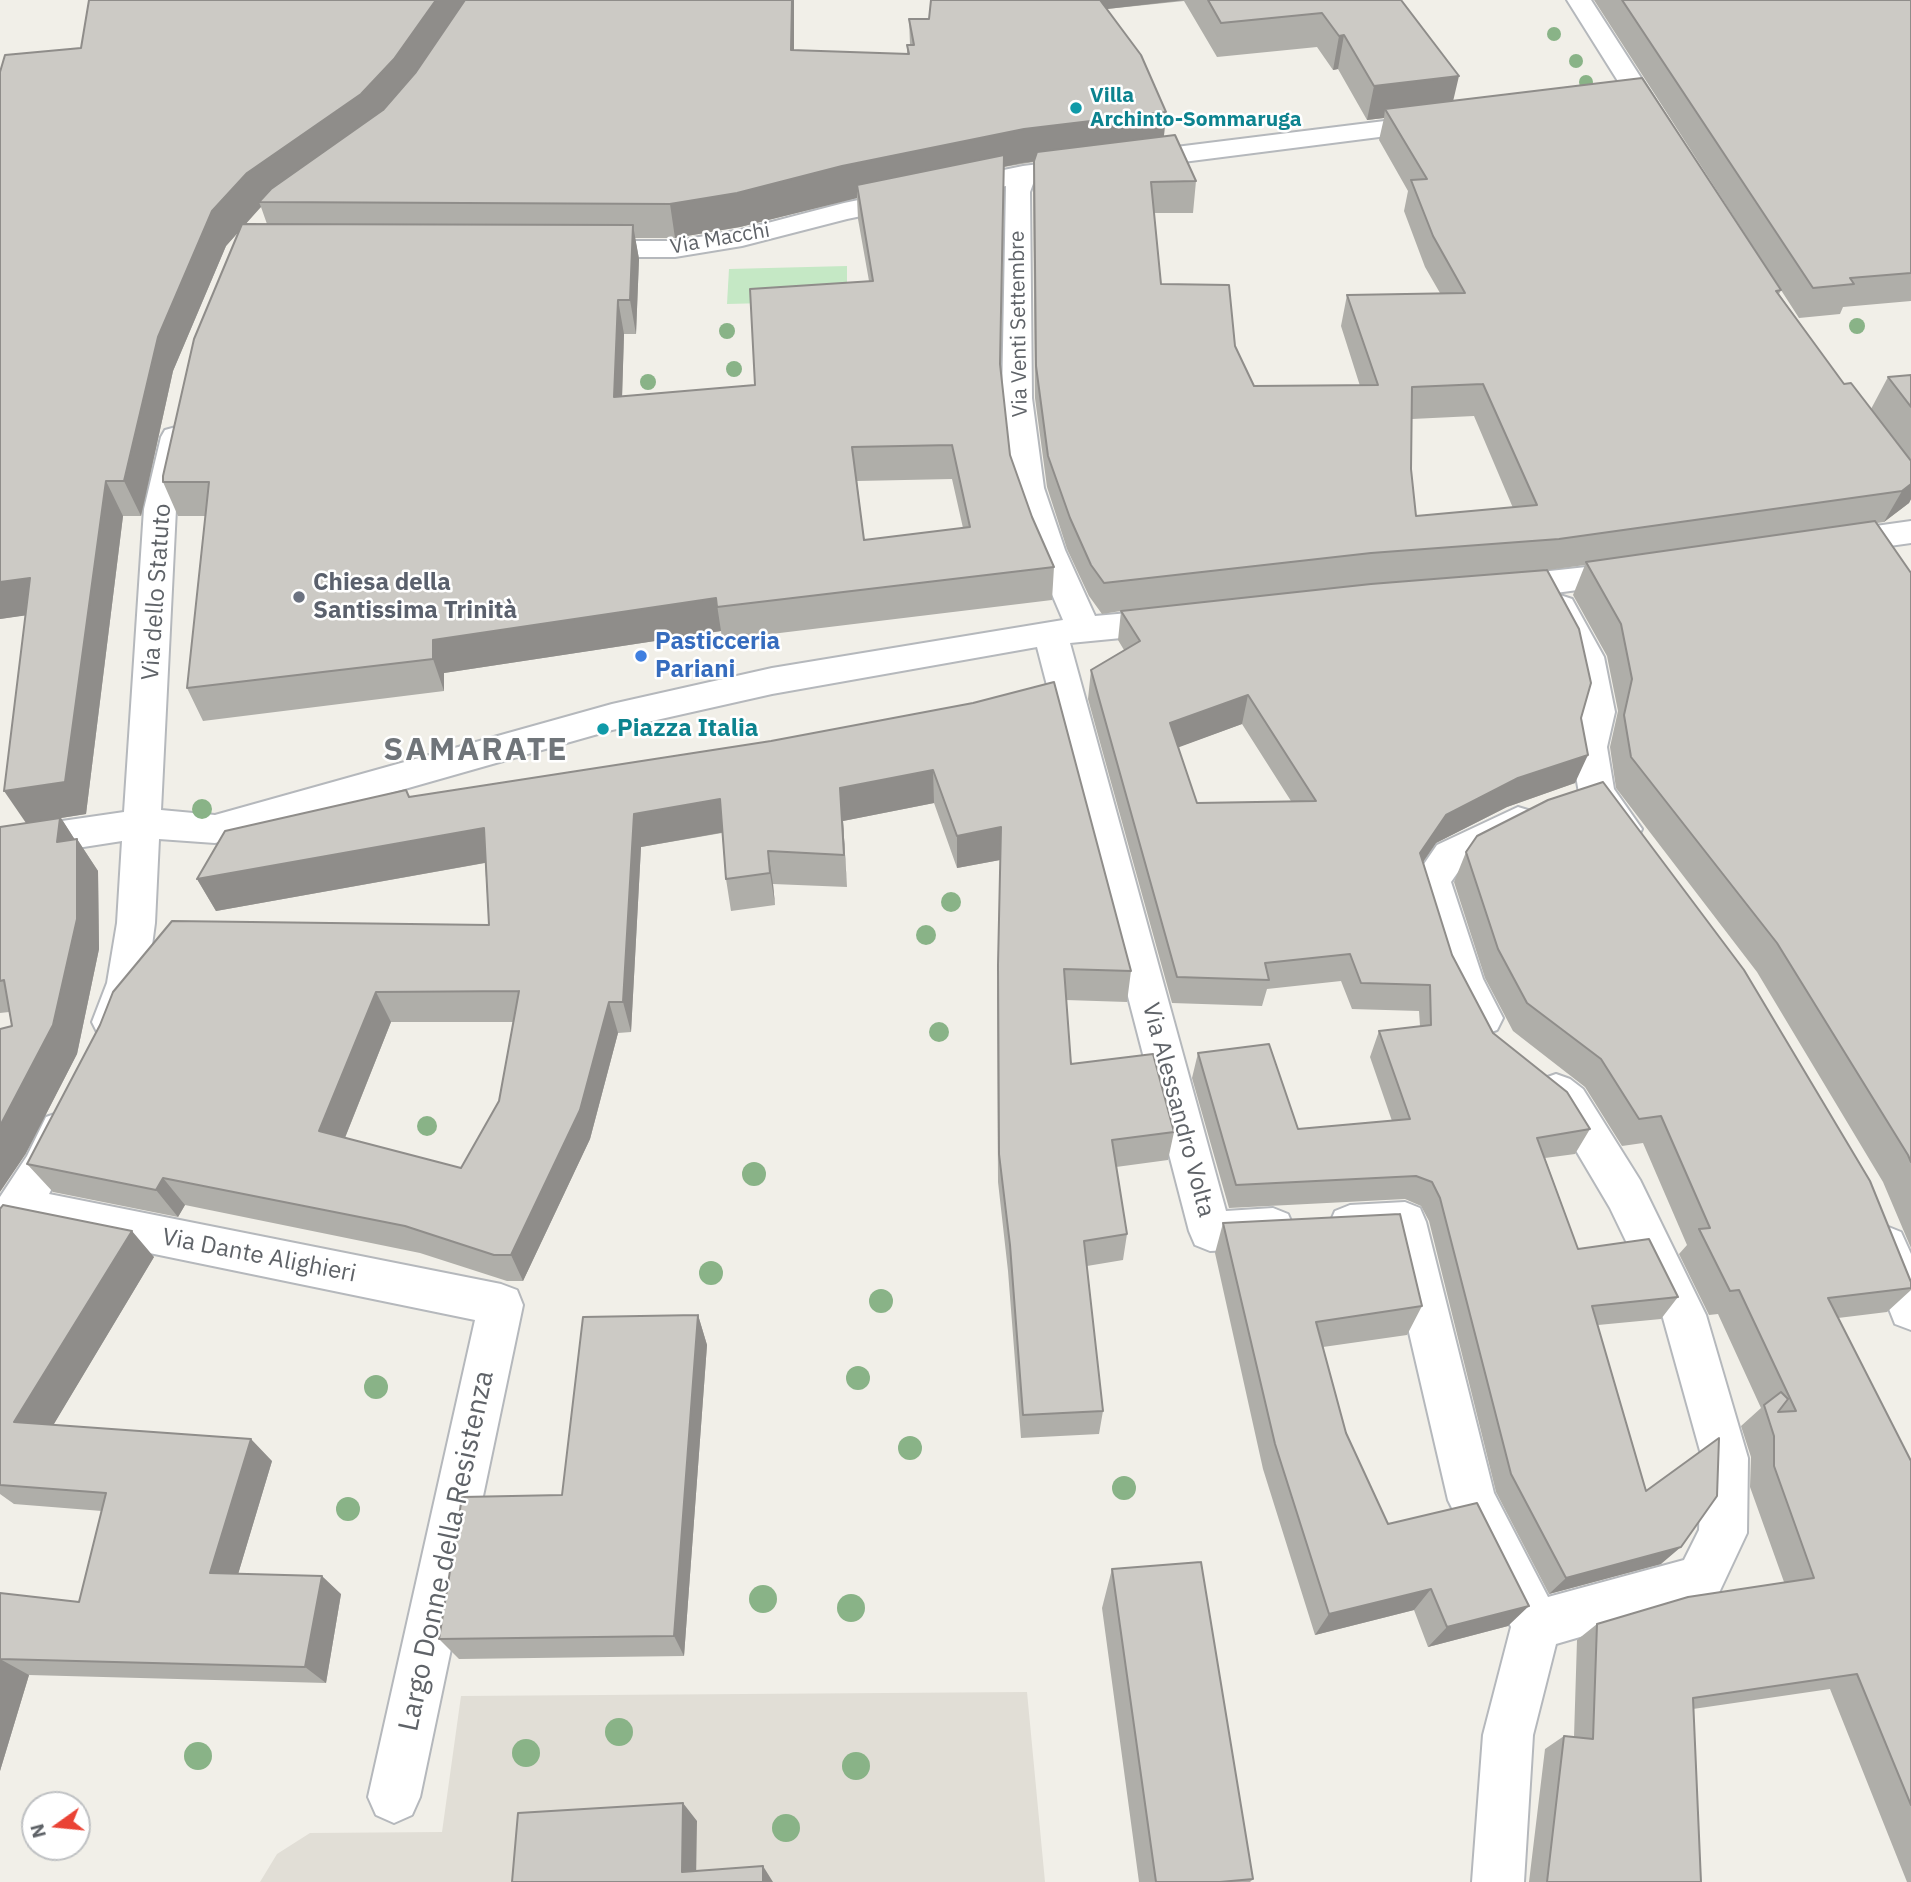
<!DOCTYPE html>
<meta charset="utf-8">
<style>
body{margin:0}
#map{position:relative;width:1911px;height:1882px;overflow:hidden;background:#f1efe8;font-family:"IBM Plex Sans",sans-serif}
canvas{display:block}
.north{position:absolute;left:21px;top:1791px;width:70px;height:70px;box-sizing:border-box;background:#fff;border:2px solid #bfc1c3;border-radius:50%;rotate:255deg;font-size:19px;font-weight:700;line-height:28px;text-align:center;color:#5f6368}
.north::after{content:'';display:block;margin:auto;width:24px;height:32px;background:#ea4335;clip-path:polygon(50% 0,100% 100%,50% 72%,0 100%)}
</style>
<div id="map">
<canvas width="1911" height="1882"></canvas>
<div class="north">N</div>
</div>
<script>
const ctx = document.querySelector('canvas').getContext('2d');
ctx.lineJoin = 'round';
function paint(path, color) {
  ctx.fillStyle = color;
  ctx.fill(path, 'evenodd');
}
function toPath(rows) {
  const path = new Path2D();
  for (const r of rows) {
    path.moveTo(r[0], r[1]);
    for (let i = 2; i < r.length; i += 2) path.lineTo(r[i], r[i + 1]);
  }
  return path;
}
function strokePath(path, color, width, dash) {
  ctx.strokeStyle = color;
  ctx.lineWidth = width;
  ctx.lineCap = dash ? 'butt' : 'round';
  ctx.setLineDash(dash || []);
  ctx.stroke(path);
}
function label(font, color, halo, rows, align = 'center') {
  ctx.font = font + ' "IBM Plex Sans",sans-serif';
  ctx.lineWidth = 5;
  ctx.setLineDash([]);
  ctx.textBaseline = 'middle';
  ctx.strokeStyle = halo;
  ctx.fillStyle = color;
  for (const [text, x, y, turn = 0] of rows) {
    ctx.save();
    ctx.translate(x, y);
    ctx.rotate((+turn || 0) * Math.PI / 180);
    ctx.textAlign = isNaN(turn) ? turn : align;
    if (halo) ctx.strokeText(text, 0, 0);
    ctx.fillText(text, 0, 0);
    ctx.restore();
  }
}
paint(toPath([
 [1027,1692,1045,1882,260,1882,277,1854,310,1833,442,1832,461,1696]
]), '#e1ded6');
paint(toPath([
 [847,266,847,301,727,304,729,269]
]), '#c5e8c5');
const minor = toPath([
 [1567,0,1591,0,1670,123,1666,129,1657,131,1648,129,1567,0],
 [1433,115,1442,117,1446,123,1442,129,1034,181,1030,192,1032,398,1044,488,1065,550,1095,616,1173,609,1185,613,1190,621,1185,629,1173,633,1070,643,1226,1211,1273,1208,1288,1214,1294,1228,1288,1242,1273,1248,1210,1251,1195,1245,1189,1231,1037,647,772,694,612,730,215,843,159,839,155,923,147,983,126,1034,112,1039,98,1034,92,1022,107,983,117,923,122,841,0,860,0,830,124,812,144,509,161,437,165,430,176,427,187,430,191,437,176,509,161,810,215,815,612,704,772,668,1063,620,1033,550,1012,488,1002,398,1006,186,847,219,742,246,675,257,584,257,574,255,570,249,574,243,584,241,675,241,741,230,844,203,1023,166,1433,115],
 [1911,521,1911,543,1833,554,1822,551,1817,543,1822,535,1833,532,1911,521],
 [1632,562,1644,565,1648,573,1644,581,1504,600,1492,596,1487,588,1492,580,1504,576,1632,562],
 [1560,595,1572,599,1604,657,1615,712,1607,747,1614,789,1642,829,1637,839,1624,843,1611,839,1579,793,1571,747,1581,712,1570,657,1543,607,1548,599,1560,595],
 [1518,807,1531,811,1536,821,1531,831,1463,865,1451,882,1483,979,1503,1018,1497,1030,1483,1035,1469,1030,1444,980,1413,880,1437,845,1518,807],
 [1556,1074,1570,1079,1583,1089,1640,1180,1706,1315,1748,1458,1747,1533,1717,1597,1556,1644,1533,1735,1524,1882,1472,1882,1483,1735,1511,1627,1448,1500,1388,1242,1350,1245,1335,1239,1329,1225,1335,1211,1350,1205,1405,1202,1420,1208,1426,1222,1494,1493,1548,1597,1684,1560,1699,1530,1702,1458,1663,1318,1610,1208,1555,1115,1542,1105,1536,1092,1542,1079,1556,1074],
 [61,1112,76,1117,82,1130,49,1194,501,1284,517,1290,523,1305,420,1797,412,1815,394,1823,376,1815,368,1797,475,1320,28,1228,15,1248,0,1254,0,1197,27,1156,46,1117,61,1112],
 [1886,1226,1901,1232,1911,1254,1911,1330,1895,1324,1864,1246,1871,1232,1886,1226]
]);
strokePath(minor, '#b5b8bc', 4);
paint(minor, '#fff');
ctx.fillStyle = '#89b387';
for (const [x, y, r] of [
 [1554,34,7],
 [1576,61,7],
 [1586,82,7],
 [1857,326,8],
 [727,331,8],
 [734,369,8],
 [648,382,8],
 [202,809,10],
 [951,902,10],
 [926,935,10],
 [939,1032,10],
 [427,1126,10],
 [754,1174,12],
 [711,1273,12],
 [881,1301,12],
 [858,1378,12],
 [376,1387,12],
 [910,1448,12],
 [1124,1488,12],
 [348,1509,12],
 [763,1599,14],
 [851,1608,14],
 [619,1732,14],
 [526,1753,14],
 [198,1756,14],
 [856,1766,14],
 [786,1828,14]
]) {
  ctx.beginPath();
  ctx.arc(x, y, r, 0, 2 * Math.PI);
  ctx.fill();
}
paint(toPath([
 [89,0,794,0,794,50,907,54,907,45,910,45,909,19,929,19,931,0,1401,0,1453,101,1781,290,1779,294,1844,384,1871,409,1888,377,1911,375,1911,499,1909,503,1884,522,1877,523,1911,573,1911,1248,1883,1182,1757,972,1616,788,1610,747,1618,711,1607,656,1573,595,1585,565,1548,570,1581,718,1575,783,1507,807,1436,843,1423,862,1452,955,1493,1033,1590,1129,1575,1154,1545,1158,1578,1249,1678,1297,1661,1319,1598,1325,1661,1564,1549,1594,1496,1492,1429,1221,1421,1206,1405,1199,1229,1208,1192,1078,1198,1053,1298,1129,1392,1121,1370,1057,1379,1031,1420,1026,1419,1011,1352,1009,1341,981,1267,989,1262,1006,1172,1003,1088,699,1091,670,1124,650,1118,640,1121,611,1102,614,1089,596,1067,549,1047,487,1035,398,1033,192,1034,162,1004,167,1000,364,1010,455,1032,517,1054,567,1052,600,722,640,721,631,444,673,444,691,203,721,187,688,205,516,178,516,163,482,240,230,226,246,173,371,141,516,123,516,86,814,61,818,75,840,77,839,98,871,99,949,77,1054,25,1155,12,1026,9,1012,0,1013,0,827,26,823,26,615,0,619,0,72,81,48],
 [1184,1,1217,57,1317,47,1333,70,1338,69,1367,120,1384,118,1379,140,1408,191,1404,211,1425,267,1440,293,1347,295,1341,326,1360,386,1254,386,1235,346,1161,284,1154,213,1193,213,1196,181,1164,136,1166,112,1107,9],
 [857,198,858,219,869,281,755,385,622,396,624,334,636,334,639,259,635,238,675,238,740,227],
 [261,207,267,224,245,224,259,208],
 [1474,416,1513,508,1416,516,1411,469,1412,419],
 [952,479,963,528,864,540,857,481],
 [1242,724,1291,801,1197,803,1178,747],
 [1594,0,1911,0,1911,301,1843,307,1840,314,1799,318],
 [973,703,1131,971,1127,1002,1066,1000,1071,1064,1174,1132,1168,1160,1116,1167,1127,1234,1123,1260,1087,1266,1103,1411,1099,1434,1021,1438,1008,1271,998,1182,997,996,1000,860,957,868,934,803,843,821,847,887,773,884,775,905,731,911,726,879,722,833,641,847,631,1032,618,1033,590,1139,523,1281,507,1281,420,1253,185,1205,178,1217,53,1192,27,1164,489,925,485,863,216,911,197,879,409,797,771,741],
 [391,1022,513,1022,499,1101,461,1168,345,1138],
 [1466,852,1911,1282,1911,1290,1887,1312,1838,1318,1911,1461,1911,1882,1907,1882,1830,1689,1693,1709,1701,1882,1529,1882,1545,1749,1564,1736,1574,1737,1577,1640,1597,1624,1784,1582,1750,1487,1751,1457,1741,1426,1761,1408,1718,1314,1709,1315,1679,1254,1687,1245,1643,1143,1622,1146,1585,1087,1513,1031,1485,978,1454,882],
 [0,1209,154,1257,53,1425,272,1461,238,1574,341,1594,326,1683,29,1675,0,1771,0,1593,79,1602,102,1511,14,1504,0,1494],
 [1223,1223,1422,1306,1407,1335,1323,1347,1346,1433,1388,1524,1508,1626,1428,1647,1414,1610,1315,1635,1263,1469,1215,1253],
 [698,1315,707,1345,684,1656,459,1659,439,1639,562,1495],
 [1112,1569,1253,1879,1250,1882,1139,1882,1102,1608]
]), '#afaea9');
paint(toPath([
 [436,0,467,0,403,93,371,128,259,202,261,207,226,246,173,371,141,516,124,481,158,337,212,211,247,173],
 [792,0,794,0,794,84,791,50],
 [1082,0,1185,0,1081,12],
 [1344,35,1338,69,1333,70,1339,36],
 [1459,76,1451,110,1385,109,1384,118,1367,120,1374,86],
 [1166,112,1163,146,1022,163,859,197,857,185,857,198,740,227,675,238,670,204,842,166,1024,129],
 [633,225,639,259,636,334,630,300],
 [618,300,624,334,621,431,614,397],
 [106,481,123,516,86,814,61,818,77,843,77,839,98,871,99,949,77,1054,25,1155,0,1192,0,1126,77,919,26,823,4,791],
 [1911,484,1911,499,1909,503,1884,522,1902,491],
 [30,578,50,612,0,619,0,582],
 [716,598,721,631,444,673,444,691,433,659,433,640],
 [1248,695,1242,724,1166,752,1170,723],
 [1588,755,1575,783,1507,807,1436,843,1410,881,1420,853,1446,815,1518,778],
 [933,770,934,803,843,821,847,887,840,788],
 [720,799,725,832,641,847,631,1032,623,1002,634,814],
 [1001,827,1000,860,957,868,957,836],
 [484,828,495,861,216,911,197,879],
 [768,851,773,884,775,905,770,873],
 [376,992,391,1022,336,1160,319,1131],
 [609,1002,618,1033,590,1139,523,1281,511,1255],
 [163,1178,185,1205,178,1217,156,1190],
 [132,1231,154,1257,42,1444,14,1422],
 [698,1315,707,1345,684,1656,674,1636],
 [251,1439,272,1461,233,1591,210,1573],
 [1681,1547,1661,1564,1549,1594,1566,1578],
 [322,1576,341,1594,326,1683,305,1667],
 [1431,1589,1414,1610,1315,1635,1329,1614],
 [1529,1606,1508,1626,1428,1647,1447,1627],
 [0,1659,29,1675,0,1771],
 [683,1803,697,1821,696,1882,682,1872],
 [763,1866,773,1882,763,1882]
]), '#8f8d8a');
const building = toPath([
 [89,0,436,0,394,59,361,94,247,173,212,211,158,337,124,481,106,481,65,782,4,791,30,578,0,582,0,72,5,55,81,48,89,0],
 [465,0,792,0,791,50,909,54,907,45,914,45,909,19,929,19,931,0,1100,0,1141,55,1166,112,1024,129,842,166,737,193,670,204,259,202,271,189,383,110,416,72,465,0],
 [1208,0,1401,0,1459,76,1374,86,1344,35,1339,36,1322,13,1221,23,1208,0],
 [1622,0,1911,0,1911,273,1850,278,1854,284,1813,288,1622,0],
 [1642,78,1781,290,1776,291,1844,384,1851,383,1911,461,1911,484,1902,491,1559,539,1371,553,1104,583,1091,565,1070,518,1048,456,1036,366,1034,161,1037,152,1175,135,1196,181,1151,182,1161,284,1229,285,1235,346,1254,386,1378,385,1347,295,1465,293,1433,236,1411,180,1427,179,1385,109,1642,78],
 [1483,384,1537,505,1416,516,1411,469,1412,387,1483,384],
 [1004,155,1000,364,1010,455,1032,517,1054,567,717,607,716,598,433,640,433,659,187,688,209,482,163,482,163,476,194,339,242,224,633,225,630,300,618,300,614,397,755,385,750,289,873,281,857,185,1004,155],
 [952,445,970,527,864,540,852,447,952,445],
 [1911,375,1911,407,1888,377,1911,375],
 [1875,521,1911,573,1911,1162,1908,1155,1777,943,1631,757,1624,715,1632,679,1621,624,1586,562,1875,521],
 [1547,570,1579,629,1591,683,1581,718,1588,755,1518,778,1446,815,1420,853,1452,955,1493,1033,1567,1092,1590,1129,1537,1138,1578,1249,1649,1239,1678,1297,1592,1306,1646,1491,1719,1438,1717,1496,1681,1547,1566,1578,1511,1474,1440,1198,1432,1182,1416,1176,1236,1185,1198,1053,1269,1044,1298,1129,1410,1119,1379,1031,1431,1025,1430,985,1361,983,1350,954,1265,963,1269,980,1177,977,1091,670,1140,641,1121,611,1371,584,1547,570],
 [1248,695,1316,801,1197,803,1170,723,1248,695],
 [1054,682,1131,971,1064,969,1071,1064,1153,1054,1174,1132,1112,1140,1127,1234,1084,1241,1103,1411,1023,1415,1010,1245,999,1154,998,965,1001,827,957,836,933,770,840,788,844,855,768,851,770,873,726,879,720,799,634,814,623,1002,609,1002,580,1110,511,1255,494,1255,405,1226,163,1178,156,1190,27,1164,100,1025,113,992,172,921,489,925,484,828,197,879,225,831,406,790,409,797,771,741,973,703,1054,682],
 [519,991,499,1101,461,1168,319,1131,376,992,519,991],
 [1603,782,1744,970,1870,1181,1911,1282,1911,1288,1828,1298,1911,1461,1911,1805,1857,1674,1693,1698,1701,1882,1547,1882,1564,1736,1593,1739,1597,1624,1688,1597,1814,1578,1774,1466,1774,1436,1764,1405,1781,1392,1788,1399,1778,1412,1796,1411,1739,1290,1730,1291,1699,1229,1710,1228,1661,1116,1639,1119,1601,1059,1527,1003,1498,949,1466,852,1477,836,1548,800,1603,782],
 [60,818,57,842,77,839,77,919,53,1025,0,1126,0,1029,12,1026,4,980,0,981,0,827,60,818],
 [3,1205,132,1231,14,1422,251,1439,210,1573,322,1576,305,1667,0,1659,0,1593,79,1602,106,1493,0,1485,0,1209,3,1205],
 [1400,1214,1422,1306,1316,1322,1346,1433,1388,1524,1477,1503,1529,1606,1447,1627,1431,1589,1329,1614,1275,1444,1223,1223,1400,1214],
 [698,1315,674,1636,439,1639,462,1497,562,1495,583,1317,698,1315],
 [1201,1562,1253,1879,1220,1882,1156,1882,1112,1569,1201,1562],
 [683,1803,682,1872,763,1866,763,1882,512,1882,518,1813,683,1803]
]);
paint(building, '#cccac5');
strokePath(building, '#8f8d8a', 2);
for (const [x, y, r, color] of [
 [1076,108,7,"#0f9aa8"],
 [299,597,7,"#6b7280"],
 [641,656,7,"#3f7fe0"],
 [603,729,7,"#0f9aa8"]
]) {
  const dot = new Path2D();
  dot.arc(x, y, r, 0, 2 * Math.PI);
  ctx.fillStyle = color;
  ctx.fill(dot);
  strokePath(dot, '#fff', 2.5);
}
label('bold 21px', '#0d838f', '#fff', [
 ["Villa",1090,96],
 ["Archinto-Sommaruga",1090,120]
], 'left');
label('21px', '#5f6368', '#fff', [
 ["Via Macchi",720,239,-10],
 ["Via Venti Settembre",1019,324,-91]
]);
label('bold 24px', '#5b616d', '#fff', [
 ["Chiesa della",313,583],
 ["Santissima Trinità",313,611]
], 'left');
label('24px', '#5f6368', '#fff', [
 ["Via dello Statuto",157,592,-86],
 ["Via Alessandro Volta",1178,1110,75],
 ["Via Dante Alighieri",259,1256,11]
]);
label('bold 24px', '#366cbe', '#fff', [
 ["Pasticceria",655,642],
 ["Pariani",655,670]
], 'left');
label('bold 24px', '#0d838f', '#fff', [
 ["Piazza Italia",617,729]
], 'left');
label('28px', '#5f6368', '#fff', [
 ["Largo Donne della Resistenza",447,1551,-78]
]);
ctx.letterSpacing = '2px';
label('bold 32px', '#70757a', '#fff', [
 ["SAMARATE",476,751]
]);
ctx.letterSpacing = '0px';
</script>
